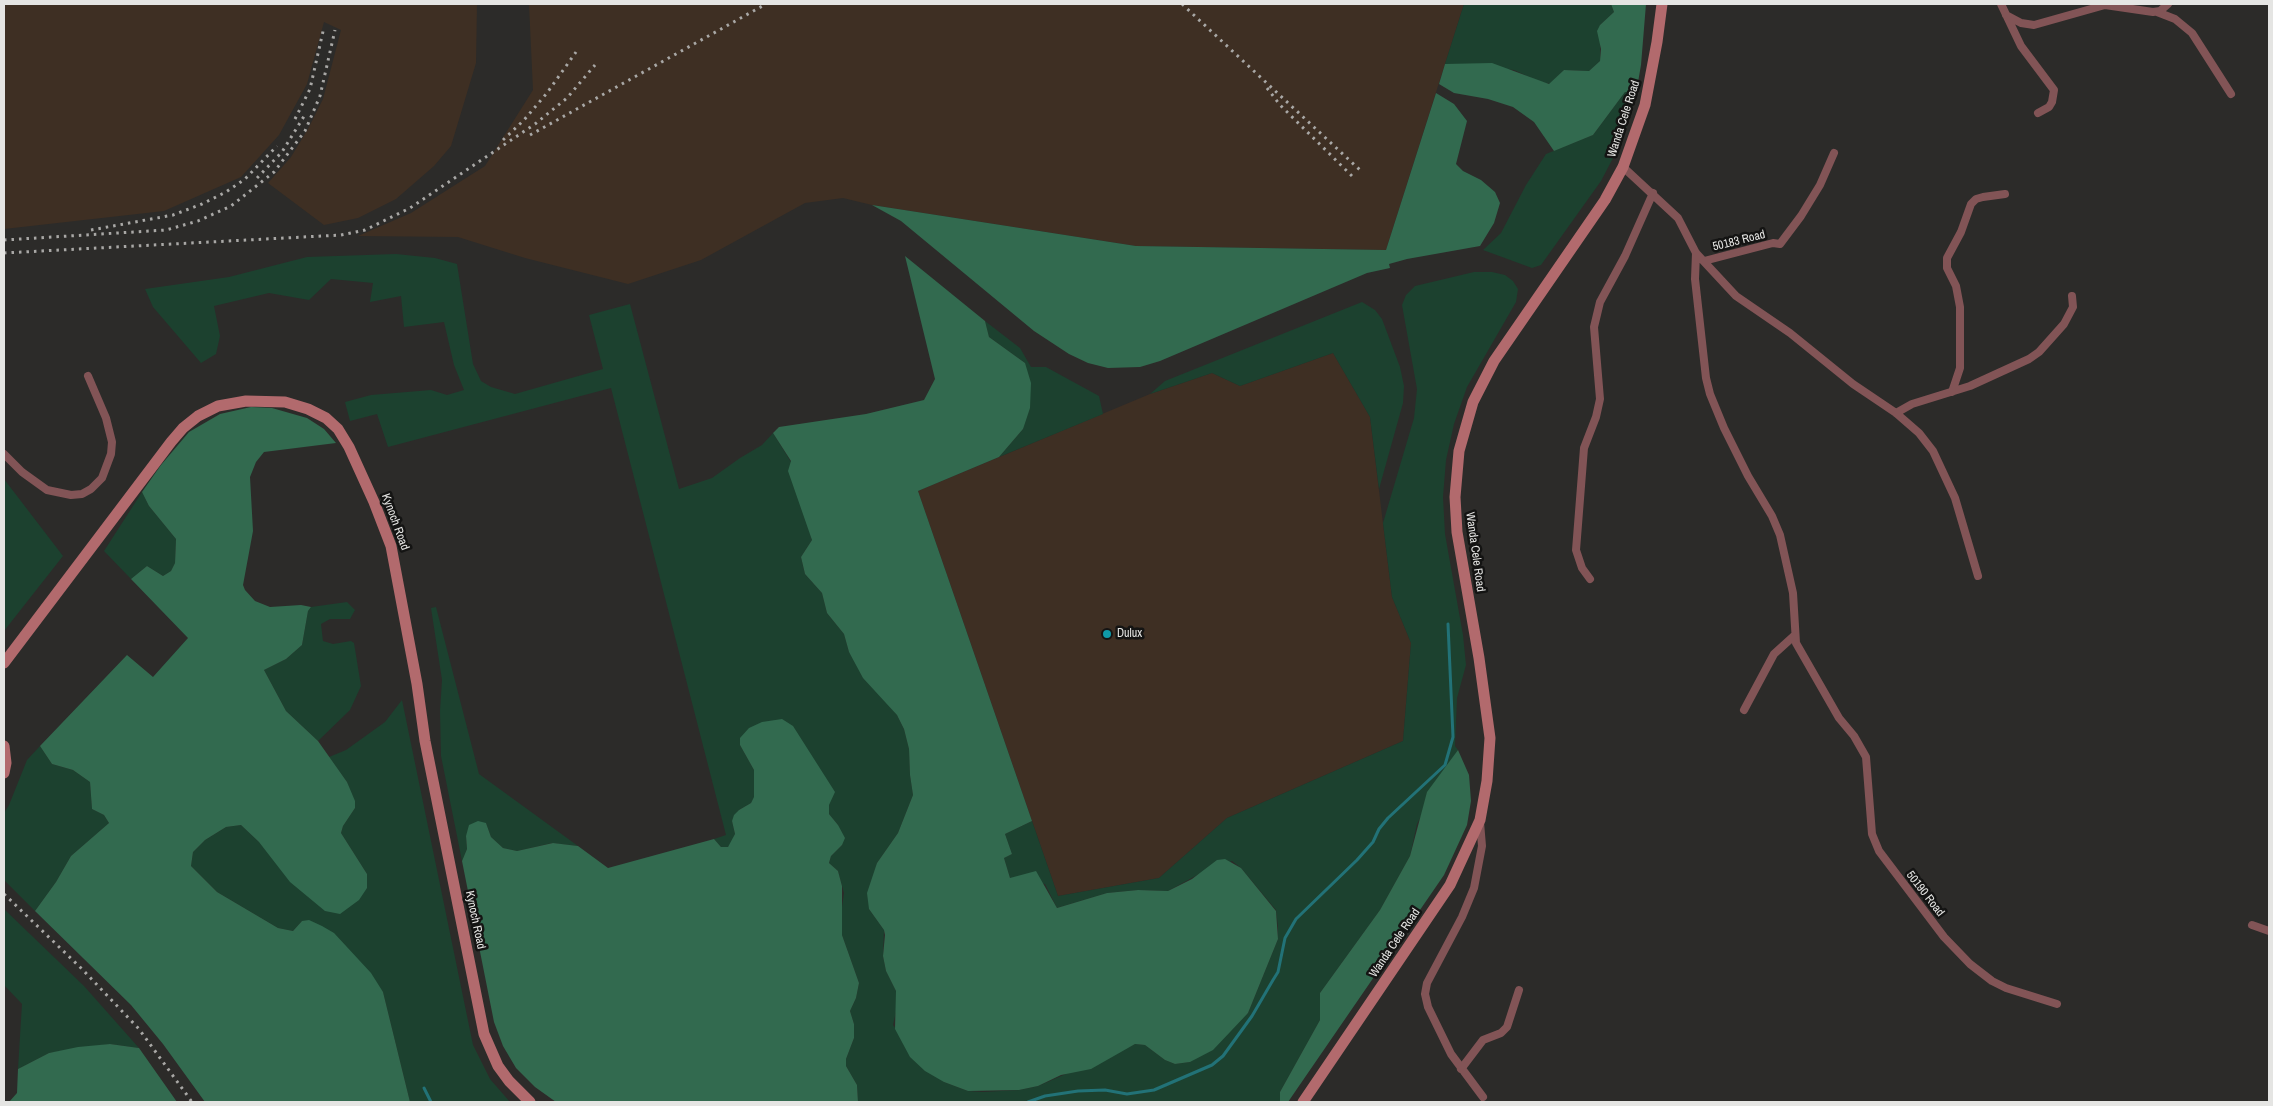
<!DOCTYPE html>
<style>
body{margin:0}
#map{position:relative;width:2273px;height:1106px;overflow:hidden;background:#2c2b29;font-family:"Archivo Narrow",sans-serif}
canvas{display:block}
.frame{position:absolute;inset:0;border:5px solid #e5e5e3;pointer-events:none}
</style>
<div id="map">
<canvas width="2273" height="1106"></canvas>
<div class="frame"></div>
</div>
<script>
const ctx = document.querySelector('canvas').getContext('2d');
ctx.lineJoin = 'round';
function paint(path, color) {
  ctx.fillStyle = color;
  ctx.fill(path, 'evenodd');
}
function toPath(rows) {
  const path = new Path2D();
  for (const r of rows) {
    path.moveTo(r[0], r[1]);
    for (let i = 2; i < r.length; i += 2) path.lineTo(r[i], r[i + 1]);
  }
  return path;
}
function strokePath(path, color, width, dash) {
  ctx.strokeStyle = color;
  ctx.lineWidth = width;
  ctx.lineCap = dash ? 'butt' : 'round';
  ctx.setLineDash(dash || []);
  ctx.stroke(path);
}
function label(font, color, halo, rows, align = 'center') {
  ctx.font = font + ' "Archivo Narrow",sans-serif';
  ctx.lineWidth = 5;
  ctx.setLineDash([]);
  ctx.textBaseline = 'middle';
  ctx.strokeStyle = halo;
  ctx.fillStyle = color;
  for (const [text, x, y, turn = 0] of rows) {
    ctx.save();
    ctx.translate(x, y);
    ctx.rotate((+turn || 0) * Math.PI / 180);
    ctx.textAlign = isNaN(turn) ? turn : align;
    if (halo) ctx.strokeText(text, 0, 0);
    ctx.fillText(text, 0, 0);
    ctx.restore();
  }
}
paint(toPath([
 [4,4,477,4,476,63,451,146,434,166,396,199,358,218,324,225,268,183,291,157,308,129,323,99,341,30,324,22,307,84,279,135,241,177,164,211,4,229],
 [529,4,1464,4,1386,250,1136,246,872,205,843,198,805,203,701,260,628,284,525,258,458,237,358,236,411,213,485,166,533,90],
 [1333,353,1370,417,1392,597,1411,643,1403,741,1227,818,1159,878,1058,896,918,491,1150,394,1212,373,1240,386]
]), '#3e2f23');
paint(toPath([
 [1464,4,1611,4,1614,12,1600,25,1600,61,1589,71,1564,70,1550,84,1538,81,1514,70,1445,64],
 [1625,92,1636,94,1623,139,1601,181,1541,265,1532,268,1483,250,1501,233,1526,185,1546,154,1593,135],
 [396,254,435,258,457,264,473,364,481,381,491,387,515,394,603,369,589,315,630,304,679,489,712,478,740,458,762,445,773,433,791,462,812,540,801,557,805,574,822,593,827,613,844,634,849,652,897,715,904,729,909,749,910,775,913,795,898,833,877,863,869,909,884,930,883,956,886,971,896,991,897,1007,893,1025,944,1082,968,1091,983,1092,1019,1090,1038,1086,1135,1044,1145,1045,1165,1060,1175,1064,1190,1062,1248,1013,1278,939,1278,927,1276,910,1241,868,1232,861,1199,874,1168,891,1138,890,1107,893,1057,908,1045,884,1010,878,1004,858,1012,854,1005,834,1032,821,1058,896,1159,878,1227,818,1403,741,1411,643,1392,597,1383,523,1414,418,1417,389,1402,305,1406,295,1415,286,1474,272,1492,272,1505,275,1513,281,1518,289,1516,302,1467,387,1454,424,1446,460,1443,497,1445,534,1463,635,1466,665,1457,698,1455,746,1458,750,1444,772,1417,824,1410,856,1380,910,1320,993,1320,1020,1280,1092,1280,1102,858,1102,857,1085,846,1066,846,1059,854,1038,854,1024,850,1011,856,998,859,983,842,935,841,914,844,893,838,871,829,863,831,856,842,845,838,825,829,814,829,805,740,745,754,770,754,798,751,803,739,810,732,821,735,834,731,844,728,847,721,847,714,839,726,835,611,388,388,447,377,414,350,421,345,402,371,395,431,390,447,395,464,390,454,365,444,322,404,327,401,296,370,302,373,283,331,279,309,300,269,293,214,306,220,336,216,354,201,363,153,307,145,289,229,277,307,257],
 [1362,302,1375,310,1382,319,1400,367,1404,386,1403,403,1379,489,1370,417,1333,353,1240,386,1212,373,1150,394,1165,381],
 [985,321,1020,348,1031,367,1046,367,1099,396,1103,414,999,457,1023,429,1025,363,989,337],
 [4,479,63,556,4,631],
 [142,492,149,506,176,539,175,563,171,571,163,576,147,566,131,579,104,551],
 [347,602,355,610,350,619,330,619,321,624,323,641,333,644,351,641,354,643,361,686,350,710,318,741,286,711,264,670,286,659,302,645,308,611,311,607],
 [436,607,479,774,578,846,552,843,517,851,503,848,491,837,486,823,466,836,467,849,462,861,441,756,440,711,442,680,431,608],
 [402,700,473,1045,490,1079,510,1102,410,1102,383,992,302,921,293,931,278,928,217,892,191,866,193,852,205,840,226,827,241,825,259,842,367,874,341,833,343,826,355,808,347,782,329,757,346,750,385,722],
 [40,746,52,764,73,770,90,782,92,809,104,815,109,823,71,856,56,882,35,911,4,880,4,813,9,805,27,760],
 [4,909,84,986,139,1048,110,1044,49,1053,18,1069,22,1004,4,985]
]), '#1c412f');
paint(toPath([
 [1611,4,1646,4,1641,65,1636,94,1625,92,1593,135,1554,151,1534,122,1513,107,1488,99,1454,93,1439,84,1445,64,1492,63,1549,84,1564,70,1589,71,1600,61,1601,49,1597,31,1600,25,1614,12],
 [1436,93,1454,104,1467,121,1456,164,1463,171,1481,180,1495,192,1500,203,1494,223,1480,246,1407,259,1389,264,1390,268,1367,273,1160,361,1140,367,1108,368,1088,363,1069,354,1034,331,901,221,872,205,1136,246,1386,250],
 [905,256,985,321,989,337,1025,363,1031,383,1030,408,1023,429,999,457,918,491,1032,821,1005,834,1012,854,1004,858,1010,878,1036,871,1057,908,1107,893,1138,890,1168,891,1192,879,1217,860,1225,859,1241,868,1276,911,1278,939,1248,1013,1213,1050,1190,1062,1175,1064,1165,1060,1145,1045,1135,1044,1091,1069,1061,1075,1038,1086,1019,1090,968,1091,944,1082,925,1071,910,1057,895,1029,896,991,886,971,883,956,885,935,884,930,869,909,867,893,877,863,898,833,913,795,910,775,909,749,904,729,897,715,863,678,849,652,844,634,827,613,822,593,805,574,801,557,812,540,788,471,791,461,773,433,779,427,866,414,924,400,935,379],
 [251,407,272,408,307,418,324,429,336,443,264,452,256,462,250,477,253,531,243,585,245,590,255,601,270,607,301,605,311,607,308,611,302,645,286,659,264,670,286,711,318,741,347,782,355,801,355,808,343,826,341,833,367,874,367,888,359,900,340,914,325,911,290,882,259,842,241,825,226,827,205,840,193,852,191,866,217,892,278,928,293,931,302,921,309,920,322,926,334,933,371,973,383,992,410,1102,205,1102,163,1044,131,1005,35,911,56,882,71,856,109,823,104,815,92,809,90,782,73,770,52,764,40,746,127,655,153,677,188,638,131,579,147,566,163,576,171,571,175,563,176,539,149,506,142,492,161,465,189,432,220,414],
 [782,719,793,726,835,792,829,805,829,814,838,825,845,838,842,845,831,856,829,863,838,871,842,886,842,935,859,983,856,998,850,1011,854,1024,854,1038,846,1059,846,1066,857,1085,858,1102,556,1102,535,1087,516,1068,503,1046,494,1022,462,861,467,849,466,836,469,825,478,821,486,823,491,837,503,848,517,851,553,843,578,846,608,868,714,839,721,847,728,847,735,834,732,821,734,815,739,810,751,803,754,797,754,770,740,745,740,738,749,728,762,722],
 [1458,750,1469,775,1471,801,1467,825,1444,875,1288,1102,1280,1102,1280,1092,1320,1020,1320,993,1380,910,1410,856,1427,792],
 [110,1044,139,1048,177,1102,9,1102,17,1093,18,1069,49,1053,78,1047]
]), '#326a4f');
strokePath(toPath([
 [424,1088,431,1102],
 [1028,1102,1045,1096,1078,1091,1105,1090,1127,1094,1154,1090,1212,1065,1223,1056,1252,1016,1273,980,1278,972,1285,938,1296,919,1357,860,1373,842,1379,829,1388,818,1445,765,1453,737,1448,624]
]), '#227277', 3);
strokePath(toPath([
 [2001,4,2021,46,2054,90,2052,102,2049,107,2038,113],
 [2157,12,2175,19,2192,33,2231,94],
 [2006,15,2021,23,2034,25,2105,5,2153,12,2160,11,2168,4],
 [1623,167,1678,218,1696,253,1736,296,1790,333,1853,384,1896,413,1919,433,1933,451,1955,498,1978,576],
 [1696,253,1695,279,1706,378,1710,394,1724,428,1748,476,1772,516,1780,535,1793,593,1796,643,1839,718,1854,736,1866,757,1872,834,1879,851,1944,937,1970,964,1992,981,2006,988,2057,1004],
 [1704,261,1773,243,1780,244,1801,216,1820,185,1834,153],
 [1952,392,1960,368,1960,307,1956,286,1947,268,1947,258,1961,232,1971,204,1976,199,1983,197,2005,194],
 [1896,413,1912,404,1970,386,2029,359,2039,352,2064,324,2073,307,2072,296],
 [4,454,22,472,47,490,71,495,82,494,91,489,102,478,111,454,112,442,106,418,88,376],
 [1590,579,1582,568,1576,550,1584,448,1596,417,1600,399,1594,327,1600,302,1625,256,1653,193],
 [1744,710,1774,654,1795,635],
 [1480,822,1482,846,1474,888,1462,917,1427,983,1425,994,1428,1007,1451,1054,1483,1097],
 [2252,925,2269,931],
 [1461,1069,1483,1040,1501,1033,1507,1027,1519,990]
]), '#825456', 8);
strokePath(toPath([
 [4,663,171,442,183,428,198,416,218,406,246,401,285,402,308,409,326,418,338,429,349,447,374,502,391,546,417,684,425,741,484,1034,498,1066,509,1081,530,1102],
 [4,746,6,763,4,773],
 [1303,1102,1450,885,1480,820,1487,781,1490,738,1479,658,1457,532,1455,497,1459,451,1473,402,1494,361,1605,200,1623,167,1645,105,1657,42,1662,4]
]), '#b26a6d', 11);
strokePath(toPath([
 [1182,4,1361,171],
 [1267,88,1280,105,1354,178],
 [295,119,310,89,324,27],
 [530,135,766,4],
 [503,140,524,120,547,93,576,52],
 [257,178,282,152,306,113],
 [91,230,173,215,202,204,226,192,245,179,277,146],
 [4,240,166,230,198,221,231,206,274,172,305,131,320,96,335,30],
 [4,253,341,235,365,230,410,208,535,124,567,98,595,65],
 [4,894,82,969,139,1029,192,1102]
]), '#a9a8a6', 3, [2.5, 5]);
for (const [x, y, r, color] of [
 [1107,634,5,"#0f9aa8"]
]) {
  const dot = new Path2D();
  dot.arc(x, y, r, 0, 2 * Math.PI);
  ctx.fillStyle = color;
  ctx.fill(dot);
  strokePath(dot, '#141413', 2);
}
label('12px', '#e5e5e3', '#141413', [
 ["Wanda Cele Road",1624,119,-72],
 ["50183 Road",1739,241,-14],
 ["Kynoch Road",395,522,70],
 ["Wanda Cele Road",1475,552,82],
 ["50190 Road",1925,894,52],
 ["Kynoch Road",475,920,78],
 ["Wanda Cele Road",1395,943,-56]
]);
label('12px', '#e5e5e3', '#141413', [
 ["Dulux",1117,634]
], 'left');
</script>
